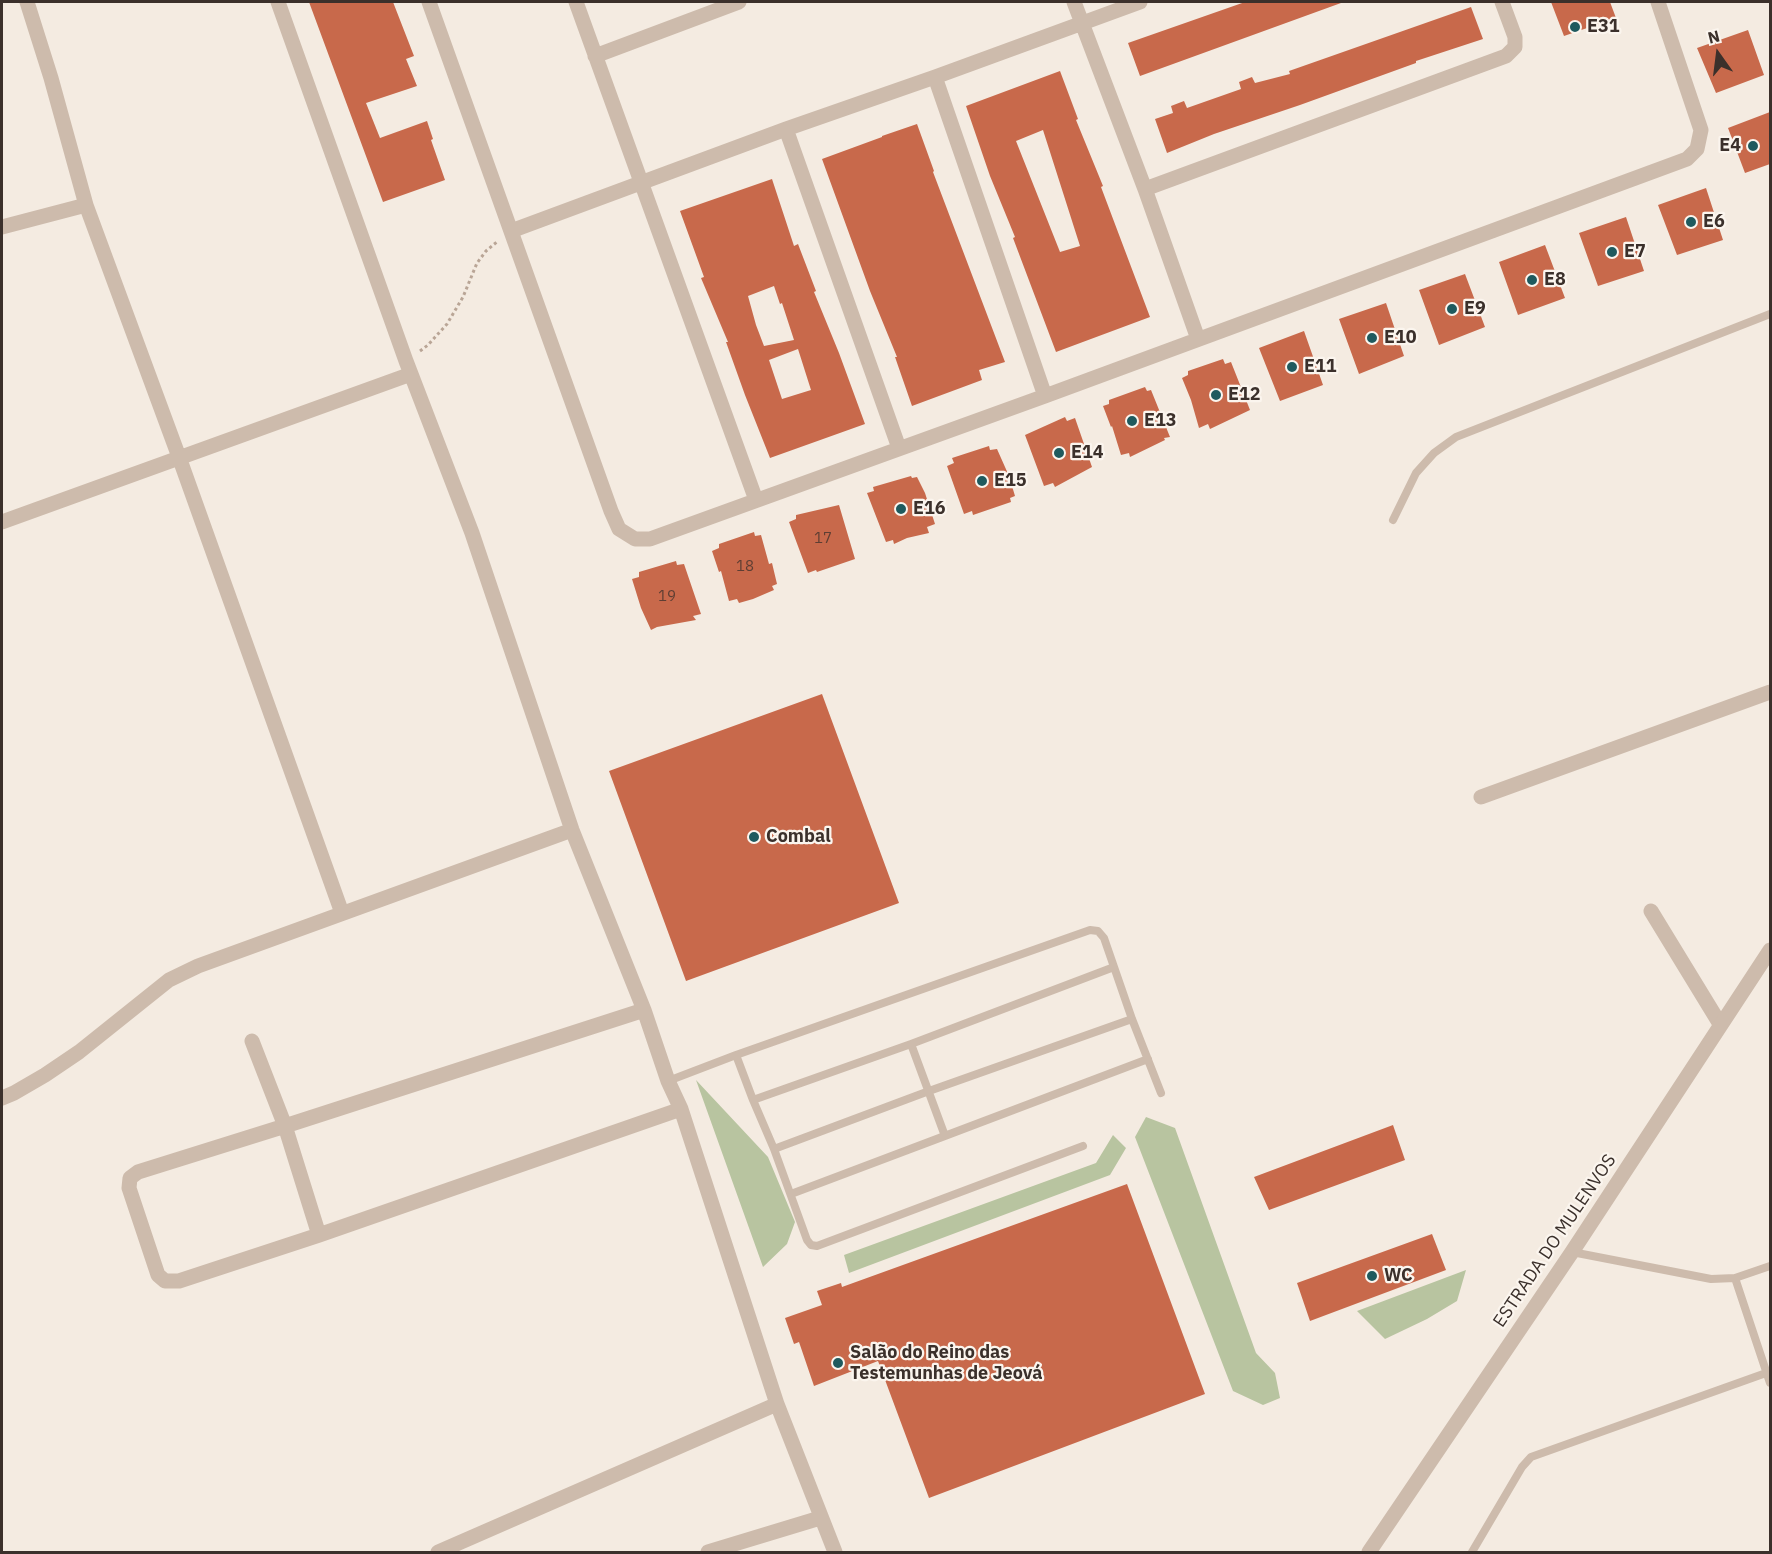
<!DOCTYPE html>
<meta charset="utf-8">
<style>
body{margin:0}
#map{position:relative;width:1772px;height:1554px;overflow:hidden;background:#f4ebe1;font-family:"IBM Plex Sans",sans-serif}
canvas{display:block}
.frame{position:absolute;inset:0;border:3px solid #3b302b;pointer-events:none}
.north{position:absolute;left:1688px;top:24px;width:60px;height:60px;-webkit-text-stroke:4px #fbf5ee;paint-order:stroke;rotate:346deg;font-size:16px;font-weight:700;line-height:24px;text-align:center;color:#3b302b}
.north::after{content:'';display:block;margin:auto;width:21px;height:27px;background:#3b302b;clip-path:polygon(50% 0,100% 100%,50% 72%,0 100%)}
</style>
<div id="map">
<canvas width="1772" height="1554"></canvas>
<div class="frame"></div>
<div class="north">N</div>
</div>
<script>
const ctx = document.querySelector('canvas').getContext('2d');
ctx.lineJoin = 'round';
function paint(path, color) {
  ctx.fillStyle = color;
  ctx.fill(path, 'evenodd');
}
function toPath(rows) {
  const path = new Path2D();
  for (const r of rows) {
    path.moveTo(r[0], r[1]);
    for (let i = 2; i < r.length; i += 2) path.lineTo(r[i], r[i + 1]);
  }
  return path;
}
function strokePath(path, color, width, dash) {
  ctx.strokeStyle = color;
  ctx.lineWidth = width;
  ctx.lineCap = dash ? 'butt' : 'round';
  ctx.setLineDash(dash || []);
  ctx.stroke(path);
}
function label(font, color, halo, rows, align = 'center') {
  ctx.font = font + ' "IBM Plex Sans",sans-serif';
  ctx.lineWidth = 4.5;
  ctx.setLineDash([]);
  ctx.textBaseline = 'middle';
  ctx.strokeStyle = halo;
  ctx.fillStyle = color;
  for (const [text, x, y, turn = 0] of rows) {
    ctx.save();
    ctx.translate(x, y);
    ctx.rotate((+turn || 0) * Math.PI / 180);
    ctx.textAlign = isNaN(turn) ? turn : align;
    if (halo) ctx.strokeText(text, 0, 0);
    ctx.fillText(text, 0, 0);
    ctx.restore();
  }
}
paint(toPath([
 [696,1080,768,1157,795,1222,787,1244,763,1267],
 [1146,1117,1175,1128,1256,1353,1275,1373,1280,1398,1263,1405,1233,1391,1135,1137],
 [1113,1135,1126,1148,1110,1175,849,1273,844,1255,1096,1163],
 [1466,1270,1457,1301,1427,1319,1385,1339,1357,1311]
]), '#b8c4a0');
paint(toPath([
 [309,2,393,2,414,56,406,59,417,86,366,103,380,138,427,121,433,139,431,140,445,180,383,202],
 [1245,2,1341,3,1140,76,1128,43],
 [1551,2,1610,2,1616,18,1564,36],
 [1471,7,1483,39,1416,61,1416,63,1300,105,1214,134,1167,153,1155,119,1173,113,1171,106,1184,101,1187,108,1241,89,1239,82,1252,77,1255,83,1290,74,1289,71],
 [1748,30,1764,75,1716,93,1697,48],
 [1060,71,1078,119,1076,120,1103,186,1101,187,1150,317,1056,352,1013,238,1015,237,990,176,966,106],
 [1043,130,1080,246,1060,252,1016,141],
 [1770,112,1770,164,1745,173,1728,128],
 [917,124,934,171,933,172,1005,362,979,370,982,380,912,406,895,357,897,357,870,291,822,159,882,137,882,136],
 [772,179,794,246,798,244,816,291,814,292,839,353,865,424,770,458,745,395,726,342,728,342,701,278,704,277,680,211],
 [774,286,780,304,782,303,794,340,764,346,756,325,748,296],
 [798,349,811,390,782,399,769,360],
 [1706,188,1723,240,1677,255,1658,205],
 [1626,217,1644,271,1598,286,1579,233],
 [1545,245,1565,298,1518,315,1499,262],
 [1465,274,1485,327,1439,345,1419,290],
 [1386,303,1404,356,1359,374,1339,319],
 [1304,331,1323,385,1280,401,1259,348],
 [1223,359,1225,364,1231,362,1250,410,1210,429,1208,424,1199,428,1191,400,1182,378,1188,375,1188,371],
 [1145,387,1147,391,1151,390,1170,437,1164,438,1165,440,1130,457,1129,453,1121,455,1112,426,1111,427,1103,406,1109,404,1109,400],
 [1065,417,1067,421,1075,418,1092,467,1055,487,1053,483,1044,486,1025,435],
 [989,446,990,450,997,449,1009,476,1015,496,1010,498,1011,502,973,515,972,511,964,514,947,466,954,463,952,458],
 [911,476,912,478,917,477,925,493,935,524,927,527,929,533,907,538,894,544,893,540,886,542,867,493,874,491,873,487],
 [839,505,855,559,817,572,816,570,808,573,789,522,796,519,796,515],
 [754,532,755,536,761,535,769,564,772,563,777,584,772,586,774,590,753,599,739,603,737,599,729,601,721,571,719,572,712,551,719,548,719,544],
 [676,561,677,565,684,564,701,614,693,616,696,620,657,627,651,630,641,608,632,579,639,577,639,572],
 [822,694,899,903,686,981,609,771],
 [1393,1125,1405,1160,1269,1210,1254,1177],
 [1127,1184,1205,1394,929,1498,878,1361,814,1386,799,1342,794,1344,785,1318,822,1305,817,1291,841,1283,842,1287],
 [1432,1234,1446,1270,1310,1321,1297,1283]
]), '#c8694b');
strokePath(toPath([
 [420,351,428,345,447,324,463,297,477,263,486,251,498,241]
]), '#b9a596', 3, [3, 3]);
strokePath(toPath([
 [1393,520,1416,473,1434,453,1456,437,1770,314],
 [911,1044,945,1136],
 [736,1055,753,1100,774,1149,807,1240,811,1245,817,1246,1083,1146],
 [1148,1059,791,1194,945,1136,1148,1059],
 [668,1081,736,1055,1090,930,1098,931,1104,938,1132,1019,1161,1093],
 [753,1100,911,1044,1114,967],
 [774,1149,929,1091,1132,1019],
 [1572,1252,1711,1279,1735,1278,1770,1266],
 [1735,1278,1770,1383],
 [1472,1552,1522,1467,1531,1457,1766,1373]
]), '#cdbbac', 8);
strokePath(toPath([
 [27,2,51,78,86,205,179,457,342,913],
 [278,2,406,361,472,533,572,830,644,1010,668,1081,681,1109,777,1404,835,1552],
 [429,2,611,511,619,529,635,539,650,539,1045,396,1687,159,1697,149,1701,130,1658,2],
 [576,2,756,500],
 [1074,2,1145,189,1198,339],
 [595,56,739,2],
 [935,77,1045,396],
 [786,129,899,448],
 [1145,189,1506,56,1515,47,1515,37,1502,2],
 [2,227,86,205],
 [511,231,786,129,935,77,1140,2],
 [2,522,411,374],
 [1481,797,1770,692],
 [1651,911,1720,1024],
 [644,1010,285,1126,138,1172,130,1178,129,1188,158,1275,165,1281,179,1281,319,1235,681,1109],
 [252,1041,285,1126,319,1235],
 [2,1098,14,1093,45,1075,79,1052,169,980,198,966,572,830],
 [438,1552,777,1404],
 [708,1552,820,1518]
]), '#cdbbac', 15);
strokePath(toPath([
 [1369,1552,1572,1252,1770,950]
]), '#cdbbac', 15);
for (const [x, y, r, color] of [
 [1575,27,6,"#1f5a5e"],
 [1753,146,6,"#1f5a5e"],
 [1691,222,6,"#1f5a5e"],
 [1612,252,6,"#1f5a5e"],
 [1532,280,6,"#1f5a5e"],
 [1452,309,6,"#1f5a5e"],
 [1372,338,6,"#1f5a5e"],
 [1292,367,6,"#1f5a5e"],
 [1216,395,6,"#1f5a5e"],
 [1132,421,6,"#1f5a5e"],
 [1059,453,6,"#1f5a5e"],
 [982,481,6,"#1f5a5e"],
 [901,509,6,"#1f5a5e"],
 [754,837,6,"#1f5a5e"],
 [1372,1276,6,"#1f5a5e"],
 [838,1363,6,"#1f5a5e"]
]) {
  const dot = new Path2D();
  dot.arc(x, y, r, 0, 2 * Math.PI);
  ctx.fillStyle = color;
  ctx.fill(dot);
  strokePath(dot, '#fbf5ee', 2);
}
label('15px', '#5e3e33', null, [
 ["17",823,539],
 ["18",745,567],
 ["19",667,597]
]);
label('bold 18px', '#3b302b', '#fbf5ee', [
 ["E31",1587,27],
 ["E4",1741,146,"right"],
 ["E6",1703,222],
 ["E7",1624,252],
 ["E8",1544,280],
 ["E9",1464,309],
 ["E10",1384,338],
 ["E11",1304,367],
 ["E12",1228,395],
 ["E13",1144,421],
 ["E14",1071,453],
 ["E15",994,481],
 ["E16",913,509],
 ["Combal",766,837],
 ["WC",1384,1276],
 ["Salão do Reino das",850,1353],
 ["Testemunhas de Jeová",850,1374]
], 'left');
label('18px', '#3b302b', '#fbf5ee', [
 ["ESTRADA DO MULENVOS",1555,1241,-56]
]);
</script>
